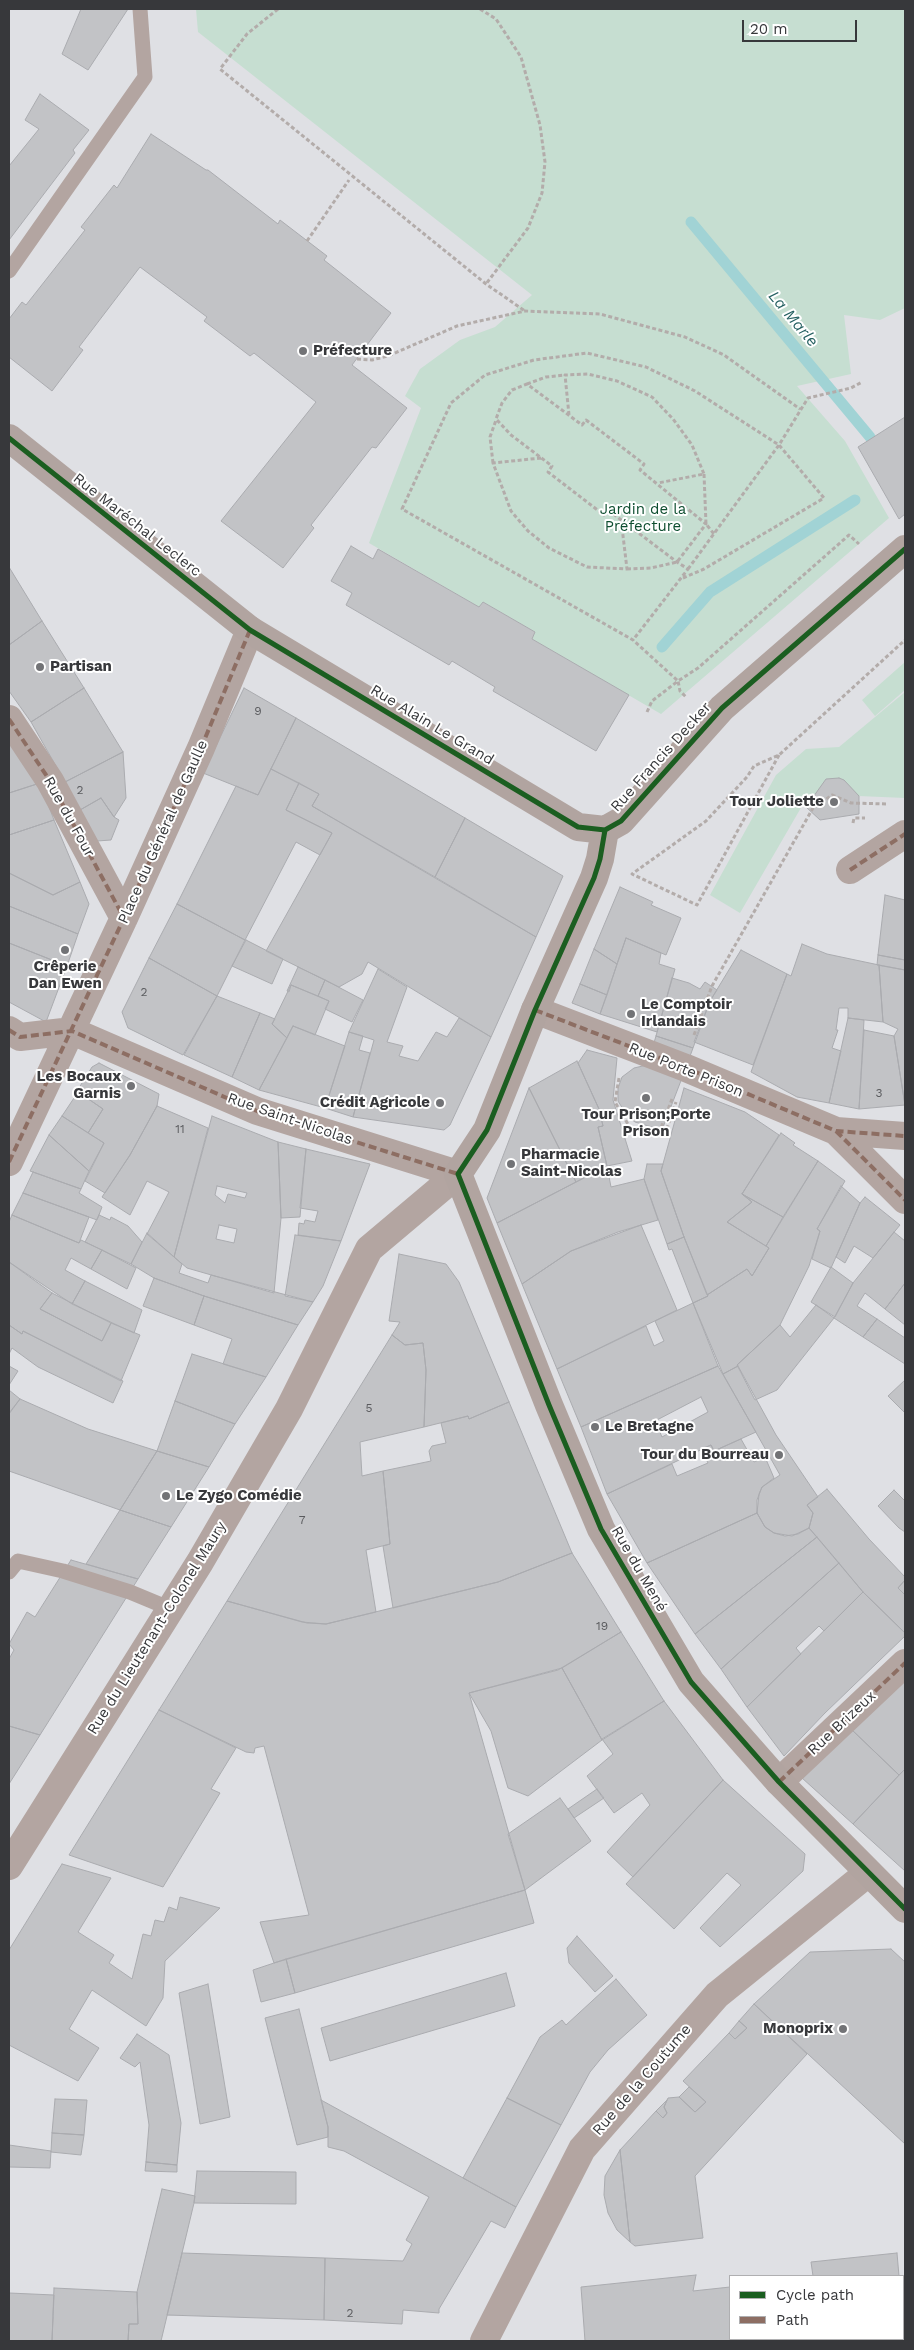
<!DOCTYPE html>
<meta charset="utf-8">
<style>
body{margin:0}
#map{position:relative;width:914px;height:2350px;overflow:hidden;background:#dfe0e4;font-family:"Work Sans",sans-serif}
canvas{display:block}
.frame{position:absolute;inset:0;border:10px solid #37383b;pointer-events:none}
.legend{position:absolute;left:729px;top:2275px;width:175px;height:65px;box-sizing:border-box;background:#fff;border:1px solid #afafb1;margin:0;padding:6px 9px;list-style:none;font-size:15px;color:#37383b}
.legend li{display:flex;align-items:center;gap:10px;height:25px}
.legend b{width:25px;border:1px solid #afafb1}
.scale{position:absolute;left:742px;top:20px;width:115px;height:22px;box-sizing:border-box;border:2px solid #37383b;border-top:0;padding-left:6px;font-size:15px;line-height:18px;white-space:nowrap;color:#37383b;-webkit-text-stroke:4px #fff;paint-order:stroke}
</style>
<div id="map">
<canvas width="914" height="2350"></canvas>
<div class="frame"></div>
<ul class="legend">
<li><b style="height:6px;background:#1b5e20"></b>Cycle path</li>
<li><b style="height:6px;background:#8d6e63"></b>Path</li>
</ul>
<div class="scale">20 m</div>
</div>
<script>
const ctx = document.querySelector('canvas').getContext('2d');
ctx.lineJoin = 'round';
function paint(path, color) {
  ctx.fillStyle = color;
  ctx.fill(path, 'evenodd');
}
function toPath(rows) {
  const path = new Path2D();
  for (const r of rows) {
    path.moveTo(r[0], r[1]);
    for (let i = 2; i < r.length; i += 2) path.lineTo(r[i], r[i + 1]);
  }
  return path;
}
function strokePath(path, color, width, dash) {
  ctx.strokeStyle = color;
  ctx.lineWidth = width;
  ctx.lineCap = dash ? 'butt' : 'round';
  ctx.setLineDash(dash || []);
  ctx.stroke(path);
}
function label(font, color, halo, rows, align = 'center') {
  ctx.font = font + ' "Work Sans",sans-serif';
  ctx.lineWidth = 4;
  ctx.setLineDash([]);
  ctx.textBaseline = 'middle';
  ctx.strokeStyle = halo;
  ctx.fillStyle = color;
  for (const [text, x, y, turn = 0] of rows) {
    ctx.save();
    ctx.translate(x, y);
    ctx.rotate((+turn || 0) * Math.PI / 180);
    ctx.textAlign = isNaN(turn) ? turn : align;
    if (halo) ctx.strokeText(text, 0, 0);
    ctx.fillText(text, 0, 0);
    ctx.restore();
  }
}
paint(toPath([
 [196,9,905,9,905,308,880,320,844,315,851,374,797,386,845,441,889,518,661,714,532,639,535,632,483,602,479,607,369,543,421,408,405,396,420,369,460,340,495,327,532,295,198,32],
 [905,662,905,690,875,716,862,700],
 [905,692,905,798,812,794,802,806,740,913,710,895,776,775,806,749,839,747]
]), '#c6ded1');
strokePath(toPath([
 [691,222,870,437],
 [662,647,710,592,855,500]
]), '#a1d3d5', 11);
const building = toPath([
 [81,9,128,9,88,70,62,54,81,9],
 [40,94,89,130,73,150,75,153,9,240,9,166,39,129,25,120,40,94],
 [151,134,206,170,208,170,278,224,280,220,327,256,324,260,391,313,352,365,407,408,376,448,372,447,311,525,314,528,283,568,221,521,316,402,254,353,250,356,204,321,207,317,140,267,79,347,83,350,52,391,9,357,9,319,22,302,26,305,85,230,81,227,114,185,117,188,151,134],
 [905,417,905,514,899,519,858,447,905,417],
 [351,546,373,559,378,549,479,607,483,602,535,632,532,639,629,695,596,751,493,691,495,687,452,661,449,665,346,605,352,593,331,581,351,546],
 [9,567,42,621,9,645,9,567],
 [42,621,84,688,31,722,9,691,9,645,42,621],
 [84,688,123,752,65,782,31,722,84,688],
 [244,688,296,718,258,795,203,773,244,688],
 [296,718,465,818,435,877,312,806,319,794,271,769,296,718],
 [9,739,40,783,9,793,9,739],
 [123,752,126,798,114,817,101,798,80,810,65,782,123,752],
 [271,769,299,783,286,810,332,833,320,855,296,842,245,940,177,904,236,786,258,795,271,769],
 [839,778,844,780,859,796,859,814,820,820,806,807,826,779,839,778],
 [40,783,54,820,9,835,9,793,40,783],
 [299,783,319,794,312,806,536,937,491,1037,368,962,362,974,339,987,266,951,332,833,286,810,299,783],
 [101,798,114,817,119,820,111,840,97,841,80,810,101,798],
 [465,818,563,876,536,937,435,877,465,818],
 [54,820,80,882,53,895,9,873,9,835,54,820],
 [9,873,53,895,80,882,89,904,78,934,9,906,9,873],
 [620,887,653,902,651,905,681,918,666,955,626,938,617,964,594,949,620,887],
 [885,895,905,900,905,960,878,955,885,895],
 [177,904,245,940,217,996,149,958,177,904],
 [9,906,78,934,67,966,9,943,9,906],
 [626,938,661,953,659,964,675,969,657,1032,600,1014,626,938],
 [246,940,283,959,272,984,232,966,246,940],
 [9,943,67,966,46,1022,9,1002,9,943],
 [802,944,827,954,879,965,883,1022,848,1018,848,1008,839,1008,836,1030,838,1030,832,1048,841,1051,829,1103,797,1097,751,1072,787,974,791,976,802,944],
 [594,949,617,964,607,995,580,984,594,949],
 [741,950,787,974,753,1065,694,1042,710,1001,741,950],
 [878,955,905,960,905,970,877,965,878,955],
 [149,958,217,996,183,1055,128,1028,122,1012,149,958],
 [879,965,905,970,905,1105,894,1036,898,1029,883,1022,879,965],
 [298,967,325,980,318,996,291,985,289,992,287,991,298,967],
 [378,969,407,987,387,1042,403,1046,399,1056,418,1061,436,1032,447,1037,459,1018,491,1037,450,1125,444,1130,353,1117,374,1040,349,1032,378,969],
 [672,978,689,983,700,989,705,982,717,990,710,1001,693,1048,656,1036,672,978],
 [325,980,363,1000,352,1022,325,1009,329,1001,318,996,325,980],
 [580,984,607,995,600,1014,572,1003,580,984],
 [291,985,329,1001,315,1035,293,1026,287,1038,272,1024,291,985],
 [217,996,260,1013,232,1077,184,1055,217,996],
 [260,1013,275,1019,272,1024,287,1038,259,1090,232,1077,260,1013],
 [848,1018,864,1020,859,1109,829,1103,848,1018],
 [293,1026,345,1046,325,1108,259,1090,293,1026],
 [864,1030,894,1036,905,1105,859,1109,864,1030],
 [349,1032,363,1036,359,1050,370,1053,353,1117,325,1108,349,1032],
 [656,1036,693,1048,682,1078,653,1046,656,1036],
 [587,1050,617,1058,613,1100,632,1161,607,1166,598,1127,603,1126,599,1109,578,1063,587,1050],
 [577,1061,599,1109,603,1126,598,1127,607,1166,576,1182,529,1088,577,1061],
 [99,1063,159,1094,157,1106,130,1155,105,1193,85,1181,104,1143,88,1133,103,1109,77,1091,92,1067,99,1063],
 [647,1065,682,1078,662,1130,635,1122,628,1117,618,1101,618,1088,622,1077,634,1068,647,1065],
 [529,1088,576,1182,497,1223,487,1198,529,1088],
 [684,1088,745,1112,779,1135,742,1194,752,1202,727,1222,769,1248,752,1276,747,1269,707,1295,684,1237,661,1171,684,1088],
 [78,1092,103,1109,88,1133,62,1116,78,1092],
 [157,1106,208,1128,174,1257,147,1234,169,1192,147,1181,130,1215,102,1197,130,1155,157,1106],
 [62,1116,104,1143,89,1171,49,1135,62,1116],
 [212,1116,278,1142,281,1218,274,1293,187,1268,174,1257,212,1116],
 [217,1186,247,1193,245,1198,228,1194,225,1203,215,1195,217,1186],
 [219,1225,237,1229,234,1243,216,1239,219,1225],
 [781,1133,795,1143,793,1145,818,1161,783,1217,742,1194,781,1133],
 [49,1135,89,1171,81,1189,30,1171,49,1135],
 [278,1142,306,1149,300,1217,281,1218,278,1142],
 [306,1149,370,1164,341,1241,298,1235,299,1223,304,1224,305,1220,315,1222,318,1211,300,1208,306,1149],
 [818,1161,845,1181,817,1229,820,1231,809,1266,780,1325,737,1365,738,1366,723,1374,693,1303,708,1296,707,1295,747,1269,752,1276,769,1248,766,1246,818,1161],
 [647,1164,663,1164,661,1171,684,1237,667,1244,644,1179,647,1164],
 [607,1166,611,1187,644,1179,658,1220,618,1232,571,1251,522,1284,497,1223,607,1166],
 [33,1172,81,1189,79,1193,102,1207,97,1220,23,1193,33,1172],
 [841,1186,860,1203,831,1268,812,1259,820,1231,817,1229,841,1186],
 [23,1193,89,1217,79,1243,12,1215,23,1193],
 [742,1194,783,1217,766,1246,727,1222,752,1202,742,1194],
 [865,1197,900,1225,873,1258,854,1246,845,1263,836,1257,860,1203,865,1197],
 [12,1215,79,1243,81,1240,102,1250,91,1269,71,1258,65,1270,85,1281,72,1304,9,1262,9,1222,12,1215],
 [99,1215,110,1220,111,1217,128,1226,142,1242,131,1264,85,1242,99,1215],
 [641,1225,677,1310,557,1369,522,1284,571,1251,641,1225],
 [894,1232,905,1241,905,1283,885,1309,865,1293,857,1306,877,1319,863,1337,834,1318,853,1283,894,1232],
 [147,1233,182,1264,179,1273,208,1283,211,1275,313,1302,298,1325,204,1296,154,1278,131,1264,147,1233],
 [295,1235,341,1241,323,1286,313,1302,285,1296,295,1235],
 [684,1237,708,1296,693,1303,672,1249,669,1250,667,1244,684,1237],
 [102,1250,136,1268,127,1289,91,1269,102,1250],
 [399,1254,446,1264,459,1282,509,1402,469,1419,468,1416,424,1427,426,1370,423,1343,405,1345,392,1335,400,1322,389,1321,399,1254],
 [9,1262,52,1293,40,1309,102,1341,111,1323,140,1335,121,1381,23,1331,22,1334,9,1325,9,1262],
 [831,1267,853,1283,835,1317,811,1302,831,1267],
 [154,1278,204,1296,194,1325,143,1306,154,1278],
 [85,1281,142,1310,134,1333,72,1304,85,1281],
 [905,1283,905,1325,885,1309,905,1283],
 [52,1293,111,1323,102,1341,40,1309,52,1293],
 [204,1296,298,1325,266,1377,223,1364,232,1339,194,1325,204,1296],
 [693,1303,718,1366,581,1427,557,1369,646,1326,654,1346,664,1341,655,1321,693,1303],
 [816,1305,834,1318,777,1390,755,1400,737,1365,780,1325,790,1337,816,1305],
 [877,1319,905,1338,905,1364,863,1337,877,1319],
 [9,1325,22,1334,23,1331,123,1381,113,1403,38,1367,12,1348,9,1354,9,1325],
 [392,1335,405,1345,423,1343,426,1370,424,1427,360,1442,362,1476,383,1471,390,1544,366,1550,376,1612,326,1624,307,1623,227,1601,392,1335],
 [192,1354,266,1377,235,1424,175,1401,192,1354],
 [9,1366,18,1371,9,1385,9,1366],
 [718,1366,756,1432,714,1451,711,1445,607,1494,581,1427,718,1366],
 [701,1397,708,1412,662,1437,655,1421,701,1397],
 [738,1366,776,1435,818,1497,807,1505,813,1513,809,1528,798,1534,785,1536,774,1533,765,1527,757,1513,757,1500,762,1487,780,1475,723,1374,738,1366],
 [905,1380,905,1413,888,1396,905,1380],
 [9,1390,20,1399,9,1413,9,1390],
 [20,1399,88,1429,157,1451,120,1510,9,1471,9,1414,20,1399],
 [175,1401,235,1424,209,1467,157,1451,175,1401],
 [509,1402,572,1553,498,1582,393,1608,383,1546,390,1544,383,1471,431,1461,429,1451,432,1446,446,1443,441,1423,468,1416,469,1419,509,1402],
 [741,1439,754,1462,765,1457,774,1478,762,1487,759,1494,757,1513,647,1563,607,1494,672,1464,677,1476,708,1463,701,1449,711,1445,714,1451,741,1439],
 [157,1451,209,1467,171,1527,120,1510,157,1451],
 [827,1489,869,1539,905,1577,905,1580,898,1588,905,1595,905,1633,863,1592,809,1528,813,1513,807,1505,827,1489],
 [894,1490,905,1501,905,1532,899,1528,878,1506,894,1490],
 [120,1510,171,1527,138,1579,86,1564,120,1510],
 [757,1513,765,1527,774,1533,792,1536,809,1528,817,1537,695,1634,647,1563,757,1513],
 [817,1537,839,1563,721,1669,695,1634,817,1537],
 [572,1553,621,1632,558,1670,469,1693,525,1890,274,1963,260,1922,309,1915,264,1746,255,1748,254,1753,246,1752,159,1710,227,1601,302,1622,326,1624,498,1582,572,1553],
 [71,1560,138,1579,40,1735,9,1726,9,1659,14,1650,9,1644,27,1612,35,1617,71,1560],
 [839,1563,863,1592,824,1631,819,1626,796,1648,801,1654,747,1707,721,1669,839,1563],
 [905,1580,905,1595,898,1588,905,1580],
 [863,1592,905,1633,905,1636,825,1713,784,1756,747,1707,863,1592],
 [621,1632,664,1701,602,1740,562,1668,621,1632],
 [562,1668,602,1740,528,1796,508,1788,491,1731,469,1693,562,1668],
 [905,1675,905,1769,899,1775,851,1729,905,1675],
 [664,1701,723,1780,633,1877,607,1852,650,1805,642,1793,614,1813,587,1776,613,1754,602,1739,664,1701],
 [159,1710,236,1748,211,1789,220,1793,163,1887,69,1855,159,1710],
 [9,1726,40,1735,9,1784,9,1726],
 [851,1729,899,1775,853,1824,802,1778,851,1729],
 [905,1769,905,1871,853,1824,905,1769],
 [723,1780,805,1854,803,1871,720,1947,700,1928,741,1885,727,1873,674,1929,626,1884,723,1780],
 [597,1789,604,1798,574,1818,568,1809,597,1789],
 [560,1798,591,1841,525,1890,508,1834,560,1798],
 [62,1864,111,1878,78,1932,114,1955,109,1963,132,1979,143,1934,151,1936,155,1920,164,1922,169,1907,177,1910,180,1897,220,1908,165,1961,163,1998,146,2026,92,1990,69,2029,99,2048,78,2081,9,2045,9,1950,62,1864],
 [525,1890,534,1923,295,1993,286,1959,525,1890],
 [577,1936,613,1976,595,1992,569,1963,567,1948,577,1936],
 [891,1949,905,1962,905,2144,754,2004,810,1952,891,1949],
 [286,1959,295,1993,261,2002,253,1970,286,1959],
 [506,1973,515,2006,330,2061,321,2028,506,1973],
 [616,1979,647,2015,608,2050,590,2072,561,2125,507,2098,540,2037,562,2020,566,2025,616,1979],
 [208,1984,230,2117,200,2124,179,1993,208,1984],
 [754,2004,807,2054,695,2176,703,2238,635,2246,630,2242,620,2150,656,2111,663,2118,667,2113,664,2107,668,2098,679,2097,695,2112,706,2102,683,2081,729,2033,735,2039,747,2028,739,2021,754,2004],
 [299,2009,328,2127,328,2137,297,2145,265,2018,299,2009],
 [739,2021,747,2028,735,2039,729,2033,739,2021],
 [137,2034,169,2055,181,2123,177,2165,146,2162,149,2125,140,2062,135,2067,120,2058,137,2034],
 [689,2087,706,2102,695,2112,679,2097,689,2087],
 [507,2098,561,2125,516,2207,463,2178,507,2098],
 [55,2099,87,2100,84,2135,52,2133,55,2099],
 [321,2100,516,2207,505,2228,491,2221,439,2309,439,2313,403,2310,402,2324,324,2320,325,2258,403,2261,412,2244,406,2240,429,2197,344,2151,328,2147,328,2127,321,2100],
 [667,2100,664,2107,667,2113,663,2118,656,2111,667,2100],
 [52,2133,84,2135,81,2155,51,2152,52,2133],
 [9,2145,51,2151,50,2168,9,2167,9,2145],
 [620,2150,630,2242,617,2230,608,2213,604,2195,605,2176,620,2150],
 [146,2162,177,2165,177,2172,145,2171,146,2162],
 [197,2171,296,2172,296,2204,194,2203,197,2171],
 [162,2189,195,2196,194,2203,161,2341,128,2341,129,2324,138,2324,137,2292,162,2189],
 [182,2253,325,2258,324,2320,167,2315,182,2253],
 [897,2253,899,2276,813,2276,811,2262,897,2253],
 [696,2275,693,2291,730,2287,730,2339,903,2339,903,2322,905,2341,585,2341,581,2287,696,2275],
 [54,2288,137,2292,138,2324,129,2324,128,2341,52,2341,54,2288],
 [9,2293,54,2295,52,2341,9,2341,9,2293]
]);
paint(building, '#c2c3c6');
strokePath(building, '#aaabaf', 1);
strokePath(toPath([
 [278,9,247,34,220,69,486,284,525,311],
 [480,9,496,19,521,57,540,125,545,162,542,193,528,228,486,284],
 [307,241,349,180],
 [357,359,372,360,388,356,457,326,525,311,600,314,685,337,724,355,800,409],
 [527,384,546,377,565,375],
 [569,415,565,375,588,374,617,381,652,397,673,419,692,445,704,474,658,483],
 [541,458,493,463,511,511,528,531,549,548,587,567,627,569,621,519],
 [493,463,490,437,496,420],
 [704,474,706,524,714,534],
 [627,569,651,568,677,562,706,524,640,470,644,464,586,420,582,425,527,384,512,390,502,403,496,419,511,435,552,466,548,472,604,515,608,510,677,562,688,569,633,640],
 [688,569,779,445,808,398,851,388,862,382],
 [683,578,704,569,824,498,779,445,695,391,646,367,587,353,534,360,485,375,451,403,402,509,633,640,678,681,698,668,849,535,859,544],
 [647,712,652,701,678,681,680,691,686,697],
 [779,755,697,905,632,874,706,821,747,777,754,766,779,755,905,640],
 [853,823,854,818,865,818],
 [694,1035,712,986,813,808,832,795,851,803,887,804],
 [619,1078,615,1102,629,1126],
 [651,1132,665,1134,676,1102],
 [659,1133,672,1099]
]), '#b3acaa', 3, [4, 2.5]);
strokePath(toPath([
 [9,271,145,77,140,9],
 [9,1572,18,1561,63,1571,130,1592,171,1609]
]), '#b3a5a1', 15);
strokePath(toPath([
 [9,719,50,781,124,918],
 [850,870,905,834],
 [535,1010,686,1068,836,1131,905,1136],
 [9,1030,20,1037,72,1031,257,1111,458,1174],
 [836,1131,905,1200],
 [9,1162,124,918,201,748,250,630],
 [779,1782,905,1663],
 [9,1866,200,1562,289,1409,369,1249,458,1174],
 [484,2341,582,2149,717,1995,868,1873]
]), '#b3a5a1', 28);
strokePath(toPath([
 [9,438,250,630,578,827,605,830],
 [605,830,600,859,594,878,535,1010,487,1130,458,1174,549,1405,601,1529,691,1682,779,1782,905,1909],
 [605,830,621,821,722,708,905,549]
]), '#b1a4a0', 28);
strokePath(toPath([
 [9,719,50,781,124,918],
 [850,870,905,834],
 [535,1010,686,1068,836,1131,905,1136],
 [9,1030,20,1037,72,1031,257,1111,458,1174],
 [836,1131,905,1200],
 [9,1162,124,918,201,748,250,630],
 [779,1782,905,1663]
]), '#8d6e63', 4, [8, 4]);
strokePath(toPath([
 [9,438,250,630,578,827,605,830],
 [605,830,600,859,594,878,535,1010,487,1130,458,1174,549,1405,601,1529,691,1682,779,1782,905,1909],
 [605,830,621,821,722,708,905,549]
]), '#1b5e20', 5);
for (const [x, y, r, color] of [
 [303,351,5,"#727376"],
 [40,667,5,"#727376"],
 [834,802,5,"#727376"],
 [65,950,5,"#727376"],
 [631,1014,5,"#727376"],
 [131,1086,5,"#727376"],
 [646,1098,5,"#727376"],
 [440,1103,5,"#727376"],
 [511,1164,5,"#727376"],
 [595,1427,5,"#727376"],
 [779,1455,5,"#727376"],
 [166,1496,5,"#727376"],
 [843,2029,5,"#727376"]
]) {
  const dot = new Path2D();
  dot.arc(x, y, r, 0, 2 * Math.PI);
  ctx.fillStyle = color;
  ctx.fill(dot);
  strokePath(dot, '#fff', 2);
}
label('12px', '#5a5b5e', null, [
 ["9",258,711],
 ["2",80,790],
 ["2",144,992],
 ["3",879,1093],
 ["11",180,1129],
 ["5",369,1408],
 ["7",302,1520],
 ["19",602,1626],
 ["2",350,2313]
]);
label('bold 15px', '#37383b', '#fff', [
 ["Préfecture",313,351],
 ["Partisan",50,667],
 ["Tour Joliette",824,802,"right"],
 ["Crêperie",65,967,"center"],
 ["Dan Ewen",65,984,"center"],
 ["Le Comptoir",641,1005],
 ["Irlandais",641,1022],
 ["Les Bocaux",121,1077,"right"],
 ["Garnis",121,1094,"right"],
 ["Crédit Agricole",430,1103,"right"],
 ["Tour Prison;Porte",646,1115,"center"],
 ["Prison",646,1132,"center"],
 ["Pharmacie",521,1155],
 ["Saint-Nicolas",521,1172],
 ["Le Bretagne",605,1427],
 ["Tour du Bourreau",769,1455,"right"],
 ["Le Zygo Comédie",176,1496],
 ["Monoprix",833,2029,"right"]
], 'left');
label('15px', '#0e4e30', '#fff', [
 ["Jardin de la",643,510],
 ["Préfecture",643,527]
]);
label('15px', '#37383b', '#fff', [
 ["Rue Maréchal Leclerc",137,525,38],
 ["Rue Alain Le Grand",432,725,31],
 ["Rue Francis Decker",661,757,-48],
 ["Rue du Four",69,817,61],
 ["Place du Général de Gaulle",163,832,-66],
 ["Rue Porte Prison",686,1070,22],
 ["Rue Saint-Nicolas",290,1119,19],
 ["Rue du Mené",639,1569,60],
 ["Rue du Lieutenant-Colonel Maury",157,1628,-58],
 ["Rue Brizeux",842,1723,-43],
 ["Rue de la Coutume",642,2080,-49]
]);
label('italic 16px', '#256061', '#fff', [
 ["La Marle",793,319,50]
]);
</script>
